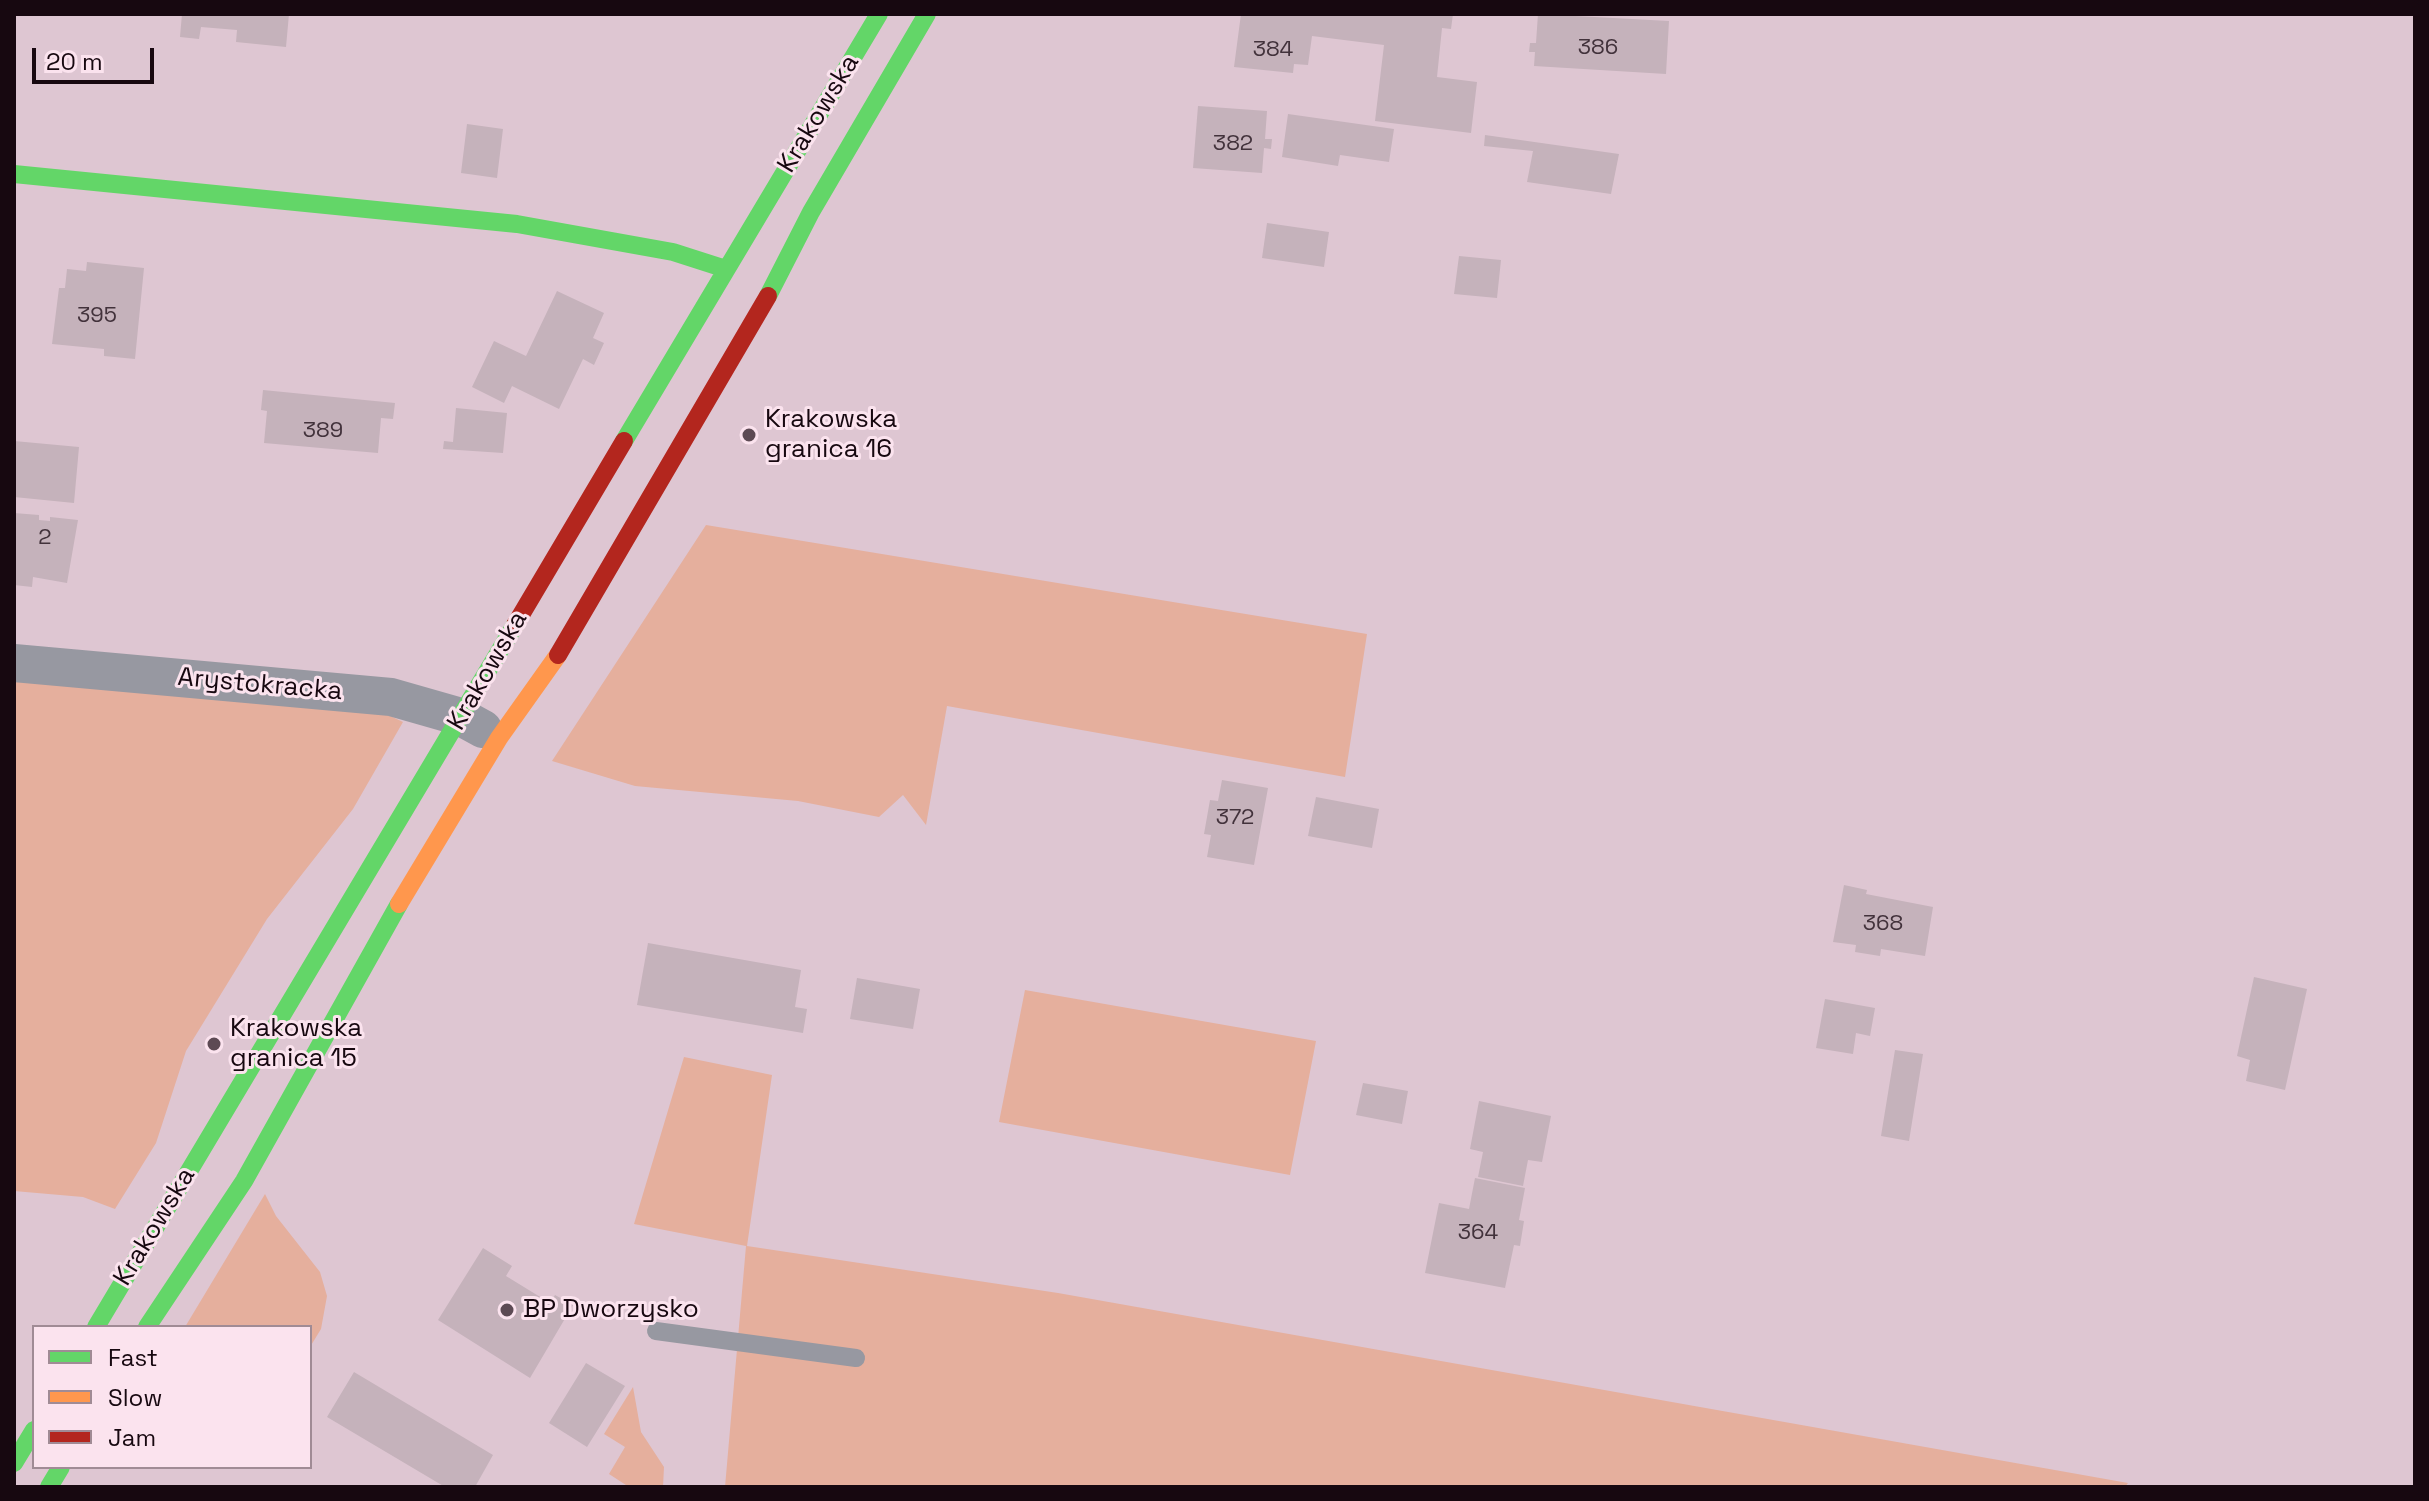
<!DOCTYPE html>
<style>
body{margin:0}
#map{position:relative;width:2429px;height:1501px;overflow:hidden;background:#dec6d2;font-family:"Space Grotesk",sans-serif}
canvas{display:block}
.frame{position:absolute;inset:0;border:16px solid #170810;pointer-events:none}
.legend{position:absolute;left:32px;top:1325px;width:280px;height:144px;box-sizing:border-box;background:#fbe3ee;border:2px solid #a08b95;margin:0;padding:10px 14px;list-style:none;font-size:24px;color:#170810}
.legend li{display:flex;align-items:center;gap:16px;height:40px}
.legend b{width:40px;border:2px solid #a08b95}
.scale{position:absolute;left:32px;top:48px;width:122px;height:36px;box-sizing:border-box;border:4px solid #170810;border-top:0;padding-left:10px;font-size:24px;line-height:28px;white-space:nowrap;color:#170810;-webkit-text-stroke:6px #fbe3ee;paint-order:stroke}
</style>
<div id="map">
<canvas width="2429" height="1501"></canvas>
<div class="frame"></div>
<ul class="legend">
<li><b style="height:10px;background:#63d668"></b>Fast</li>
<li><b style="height:10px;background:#ff974d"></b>Slow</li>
<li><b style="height:10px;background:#b3261e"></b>Jam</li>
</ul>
<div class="scale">20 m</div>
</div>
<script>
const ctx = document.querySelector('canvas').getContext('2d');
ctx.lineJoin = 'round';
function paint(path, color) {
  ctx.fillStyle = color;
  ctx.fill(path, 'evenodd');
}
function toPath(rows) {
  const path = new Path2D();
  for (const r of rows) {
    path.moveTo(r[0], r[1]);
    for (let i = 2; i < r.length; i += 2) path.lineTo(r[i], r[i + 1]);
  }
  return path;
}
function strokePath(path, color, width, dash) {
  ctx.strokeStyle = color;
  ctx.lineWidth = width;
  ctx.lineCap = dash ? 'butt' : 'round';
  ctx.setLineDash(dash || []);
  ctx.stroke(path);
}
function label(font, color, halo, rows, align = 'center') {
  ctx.font = font + ' "Space Grotesk",sans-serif';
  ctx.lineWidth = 6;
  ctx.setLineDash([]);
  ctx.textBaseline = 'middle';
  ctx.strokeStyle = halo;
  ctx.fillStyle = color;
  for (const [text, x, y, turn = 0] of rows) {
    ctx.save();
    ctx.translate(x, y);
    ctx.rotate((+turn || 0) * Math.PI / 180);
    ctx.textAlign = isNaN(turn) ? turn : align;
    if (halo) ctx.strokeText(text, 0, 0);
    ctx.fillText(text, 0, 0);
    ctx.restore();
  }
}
paint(toPath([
 [706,525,1367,634,1345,777,947,706,926,825,903,795,879,817,798,801,635,786,552,761],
 [14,680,378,710,403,722,353,809,267,919,186,1051,156,1143,115,1209,83,1197,14,1191],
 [1025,990,1316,1041,1290,1175,999,1122],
 [684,1057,772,1075,747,1246,1058,1293,2128,1483,2125,1487,725,1487,746,1246,634,1224],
 [265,1194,276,1216,320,1272,327,1296,321,1329,310,1347,310,1327,185,1327],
 [633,1387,641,1432,664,1467,663,1487,629,1487,609,1474,625,1447,604,1434]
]), '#e5af9d');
paint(toPath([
 [182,14,289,14,286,47,236,42,237,30,201,27,199,39,180,37],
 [1241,14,1453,14,1451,29,1442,28,1437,77,1477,82,1471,133,1375,121,1384,45,1312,36,1308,65,1294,64,1293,73,1234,67],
 [1538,14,1669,21,1666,74,1534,66,1535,52,1529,52,1530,43,1536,43],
 [1198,106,1267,111,1265,139,1272,139,1271,149,1264,148,1262,173,1193,168],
 [1288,114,1394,129,1389,162,1340,155,1338,166,1282,157],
 [467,124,503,129,497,178,461,173],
 [1485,135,1619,154,1611,194,1527,182,1533,151,1484,146],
 [1267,223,1329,232,1324,267,1262,258],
 [1459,256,1501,260,1497,298,1454,294],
 [87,262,144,268,135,359,104,356,104,349,52,344,59,288,65,288,67,269,86,271],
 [557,291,604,313,593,338,604,343,594,365,583,359,559,409,512,386,504,403,472,387,494,341,526,356],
 [263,390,395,403,393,419,381,418,378,453,264,443,267,411,261,410],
 [456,408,507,413,503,453,443,449,444,441,453,442],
 [14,441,79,447,74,503,14,497],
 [14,513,39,515,39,520,50,521,50,517,78,520,67,583,33,577,32,587,14,585],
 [1222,780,1268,788,1254,865,1207,857,1211,835,1204,834,1210,800,1218,801],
 [1316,797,1379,809,1372,848,1308,836],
 [1844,885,1867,890,1866,894,1933,907,1925,956,1881,949,1880,956,1855,952,1856,945,1833,942],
 [648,943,801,970,795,1007,807,1009,803,1033,637,1005],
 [2254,977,2307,989,2285,1090,2246,1081,2250,1060,2237,1056],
 [857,978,920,989,913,1029,850,1019],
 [1825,999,1875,1008,1870,1036,1856,1033,1853,1054,1816,1048],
 [1895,1050,1923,1054,1909,1141,1881,1136],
 [1363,1083,1408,1091,1402,1124,1356,1115],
 [1479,1101,1551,1116,1542,1162,1528,1160,1523,1186,1478,1177,1483,1152,1470,1149],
 [1475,1178,1525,1188,1519,1220,1524,1221,1520,1246,1514,1245,1505,1288,1425,1273,1439,1203,1469,1209],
 [483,1248,512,1266,506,1276,550,1303,555,1295,573,1305,530,1378,438,1320],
 [586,1363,625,1386,587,1447,549,1423],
 [354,1372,493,1455,475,1487,445,1487,327,1417]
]), '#c5b2bb');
strokePath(toPath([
 [656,1331,856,1358]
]), '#9798a1', 18);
strokePath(toPath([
 [14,663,391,697,461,717,483,729]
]), '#9798a1', 38);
strokePath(toPath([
 [14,174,517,224,673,252,726,269],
 [768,296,811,212,927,14],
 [624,441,879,14],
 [96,1327,515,625],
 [147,1327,244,1181,399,904],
 [14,1463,34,1430],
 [49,1487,61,1467]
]), '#63d668', 18);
strokePath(toPath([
 [399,904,499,738,558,655]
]), '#ff974d', 18);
strokePath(toPath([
 [515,625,624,441],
 [558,655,768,296]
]), '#b3261e', 18);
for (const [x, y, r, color] of [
 [749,435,8,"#5d4a54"],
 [214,1044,8,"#5d4a54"],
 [507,1310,8,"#5d4a54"]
]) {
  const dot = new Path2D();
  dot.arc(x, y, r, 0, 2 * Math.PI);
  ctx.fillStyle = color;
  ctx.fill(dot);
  strokePath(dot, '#fbe3ee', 3);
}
label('22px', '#42323b', null, [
 ["386",1598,48],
 ["384",1273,50],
 ["382",1233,144],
 ["395",97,316],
 ["389",323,431],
 ["2",45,538],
 ["372",1235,818],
 ["368",1883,924],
 ["364",1478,1233]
]);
label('26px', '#170810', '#fbe3ee', [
 ["Krakowska",819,114,-59],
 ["Krakowska",488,671,-60],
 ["Arystokracka",260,685,5],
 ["Krakowska",155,1227,-59]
]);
label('26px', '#170810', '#fbe3ee', [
 ["Krakowska",765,420],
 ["granica 16",765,450],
 ["Krakowska",230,1029],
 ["granica 15",230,1059],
 ["BP Dworzysko",523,1310]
], 'left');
</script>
